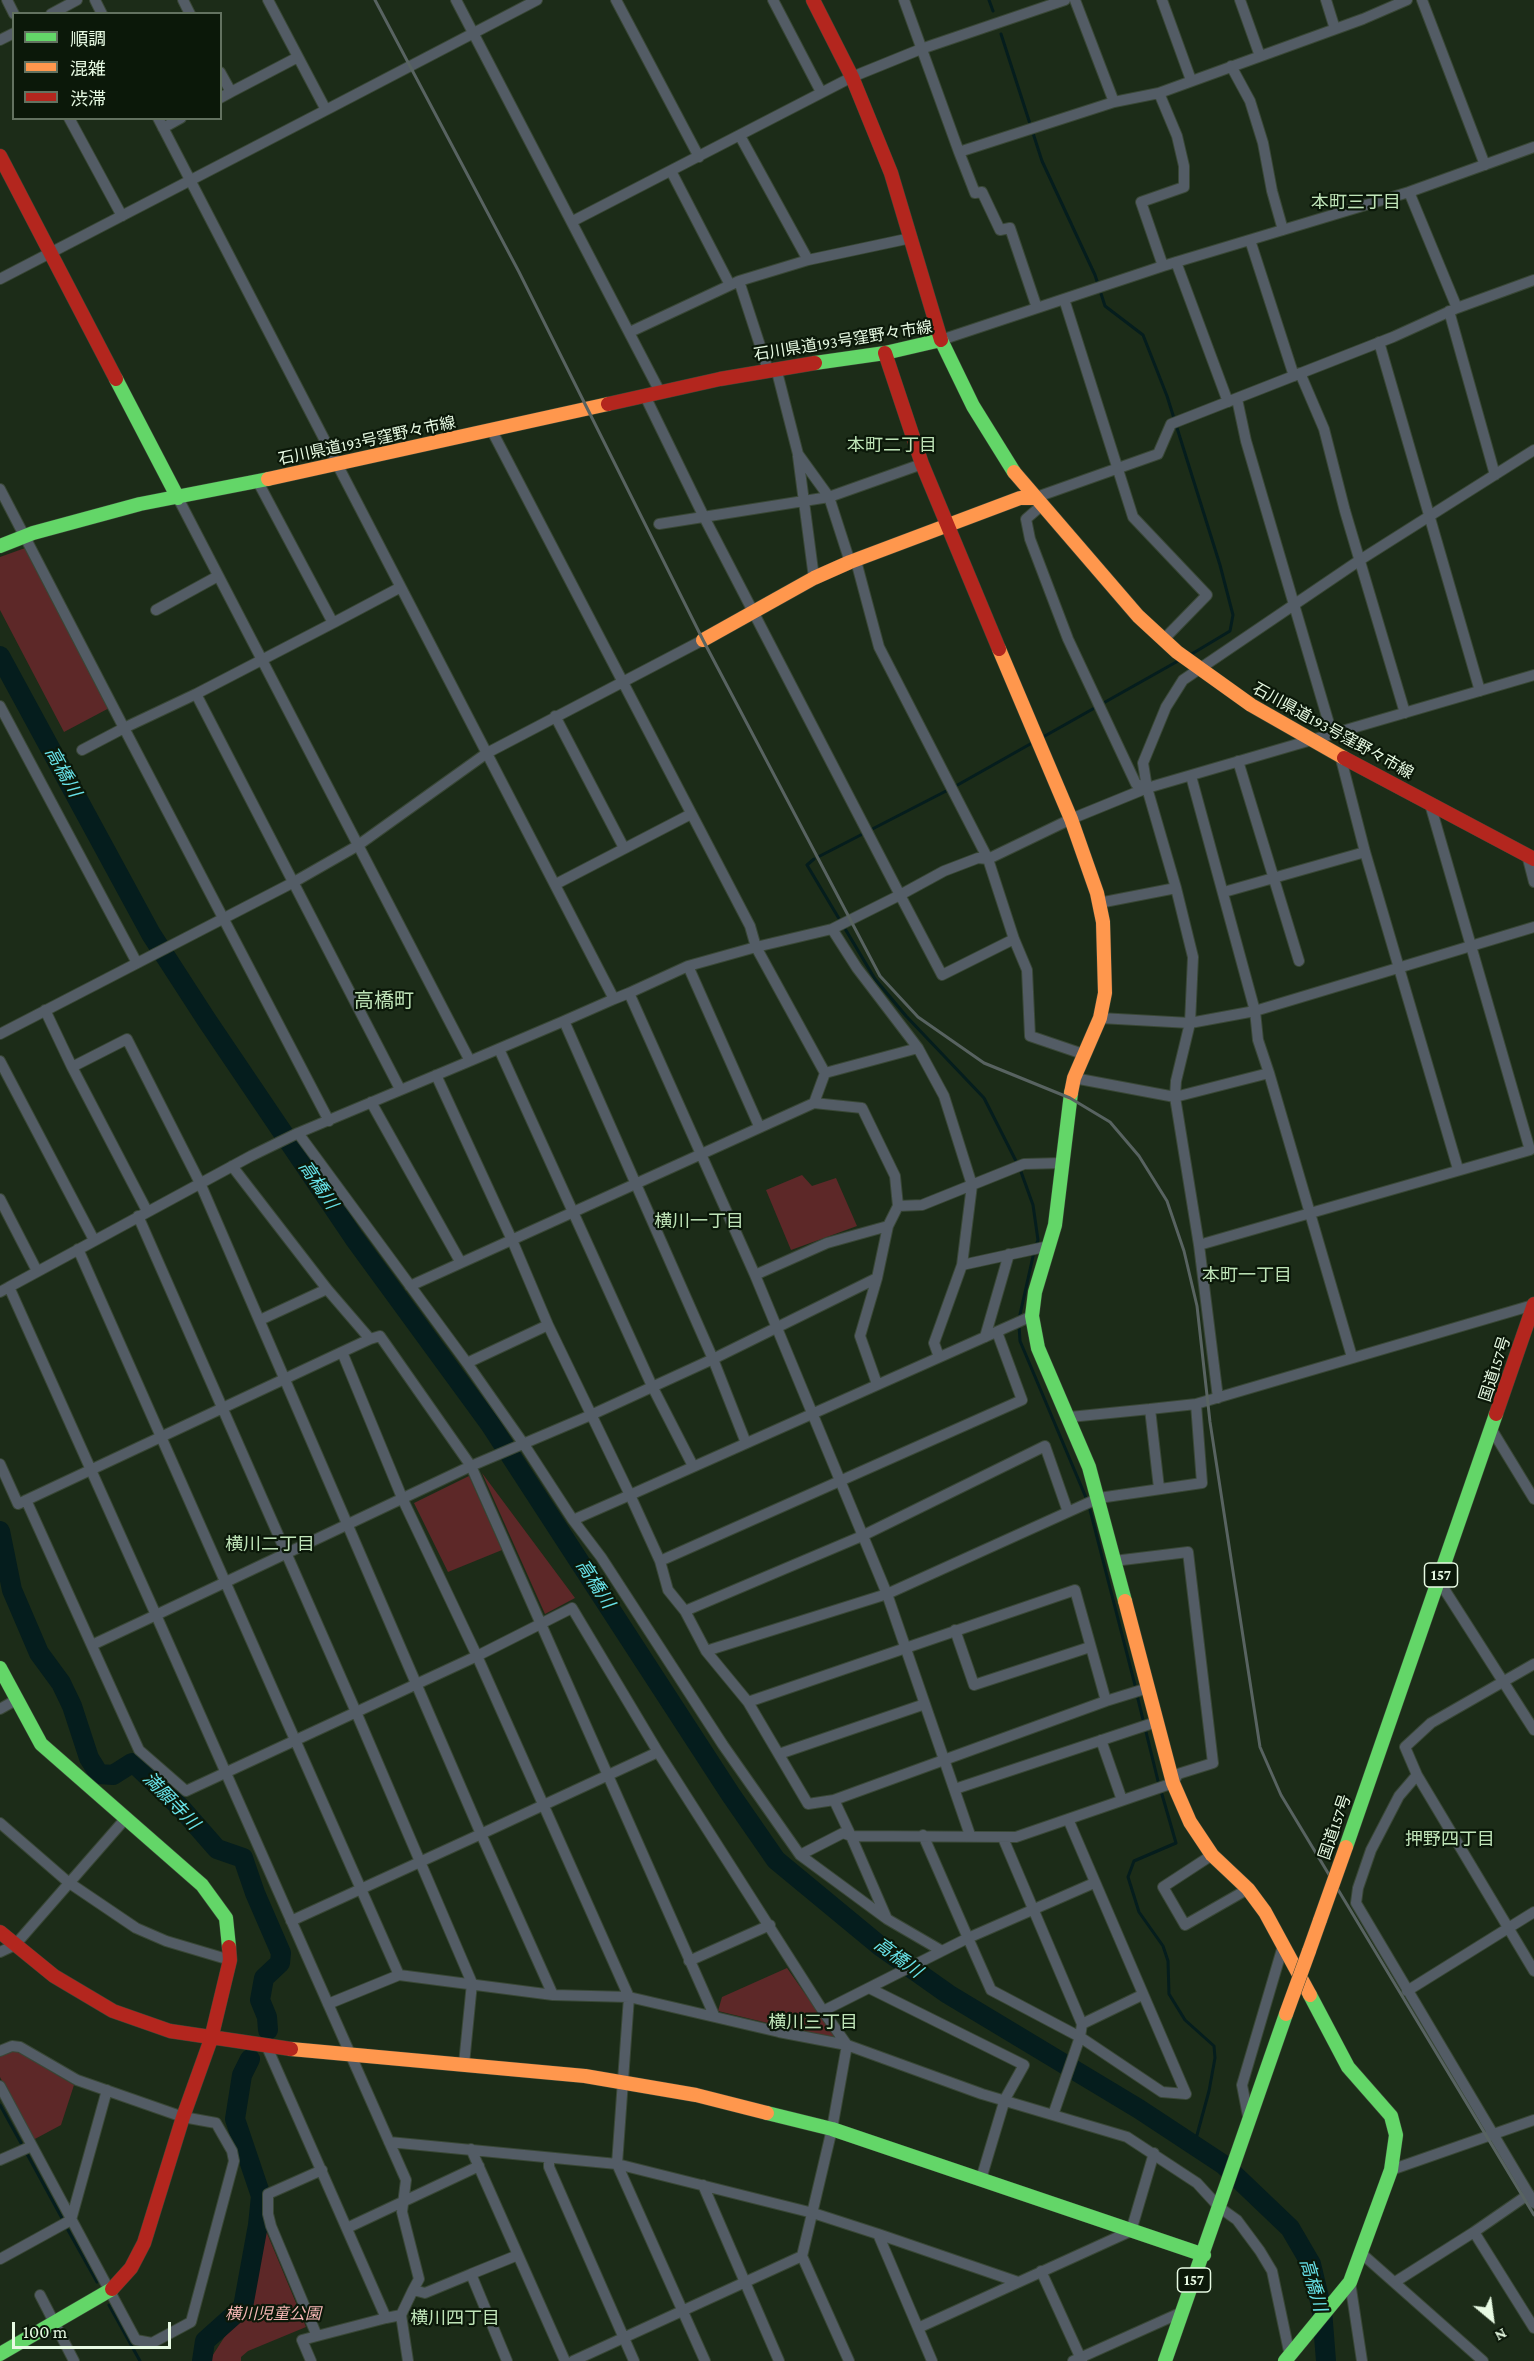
<!DOCTYPE html>
<meta charset="utf-8">
<style>
body{margin:0}
#map{position:relative;width:1534px;height:2361px;overflow:hidden;background:#1c2c18;font-family:"Crimson Pro","Noto Sans JP",serif}
canvas{display:block}
.legend{position:absolute;left:12px;top:12px;width:210px;height:108px;box-sizing:border-box;background:#0b1809;border:2px solid #637260;margin:0;padding:8px 10px;list-style:none;font-size:18px;color:#e7fae3}
.legend li{display:flex;align-items:center;gap:12px;height:30px}
.legend b{width:30px;border:2px solid #637260}
.north{position:absolute;left:1462px;top:2289px;width:60px;height:60px;-webkit-text-stroke:4px #0b1809;paint-order:stroke;rotate:151deg;font-size:16px;font-weight:700;line-height:24px;text-align:center;color:#e7fae3}
.north::after{content:'';display:block;margin:auto;width:21px;height:27px;background:#e7fae3;clip-path:polygon(50% 0,100% 100%,50% 72%,0 100%)}
.scale{position:absolute;left:12px;top:2322px;width:159px;height:27px;box-sizing:border-box;border:3px solid #e7fae3;border-top:0;padding-left:8px;font-size:18px;line-height:21px;white-space:nowrap;color:#e7fae3;-webkit-text-stroke:4px #0b1809;paint-order:stroke}
</style>
<div id="map">
<canvas width="1534" height="2361"></canvas>
<ul class="legend">
<li><b style="height:8px;background:#63d668"></b>順調</li>
<li><b style="height:8px;background:#ff974d"></b>混雑</li>
<li><b style="height:8px;background:#b3261e"></b>渋滞</li>
</ul>
<div class="north">N</div>
<div class="scale">100 m</div>
</div>
<script>
const ctx = document.querySelector('canvas').getContext('2d');
ctx.lineJoin = 'round';
function paint(path, color) {
  ctx.fillStyle = color;
  ctx.fill(path, 'evenodd');
}
function toPath(rows) {
  const path = new Path2D();
  for (const r of rows) {
    path.moveTo(r[0], r[1]);
    for (let i = 2; i < r.length; i += 2) path.lineTo(r[i], r[i + 1]);
  }
  return path;
}
function strokePath(path, color, width, dash) {
  ctx.strokeStyle = color;
  ctx.lineWidth = width;
  ctx.lineCap = dash ? 'butt' : 'round';
  ctx.setLineDash(dash || []);
  ctx.stroke(path);
}
function label(font, color, halo, rows, align = 'center') {
  ctx.font = font + ' "Crimson Pro","Noto Sans JP",serif';
  ctx.lineWidth = 4.5;
  ctx.setLineDash([]);
  ctx.textBaseline = 'middle';
  ctx.strokeStyle = halo;
  ctx.fillStyle = color;
  for (const [text, x, y, turn = 0] of rows) {
    ctx.save();
    ctx.translate(x, y);
    ctx.rotate((+turn || 0) * Math.PI / 180);
    ctx.textAlign = isNaN(turn) ? turn : align;
    if (halo) ctx.strokeText(text, 0, 0);
    ctx.fillText(text, 0, 0);
    ctx.restore();
  }
}
paint(toPath([
 [28,547,113,706,64,732,0,610,0,557],
 [802,1175,812,1186,836,1178,857,1226,791,1250,766,1190],
 [482,1473,575,1598,545,1614],
 [469,1476,502,1550,448,1572,414,1503],
 [787,1968,822,2018,838,2040,718,2011,722,1997],
 [15,2050,74,2085,61,2125,33,2140,0,2077,0,2054],
 [264,2226,306,2327,248,2351,241,2357,241,2361,209,2361,238,2316,247,2310]
]), '#5d2828');
strokePath(toPath([
 [989,0,993,11],
 [1001,34,1042,161,1095,275,1105,306,1143,335,1167,396,1220,565,1233,615,1230,631,1190,655],
 [1043,737,1178,661],
 [954,787,1032,743],
 [818,857,948,790],
 [814,859,807,865,875,979,906,1016,984,1098,1017,1163],
 [1020,1169,1033,1205,1038,1240,1036,1246],
 [1019,1319,1034,1252],
 [1019,1325,1020,1341,1087,1500],
 [1089,1506,1136,1689],
 [1137,1695,1159,1785],
 [1161,1791,1176,1843,1134,1861,1128,1877,1139,1912,1163,1946,1168,1961,1169,1994,1185,2020,1214,2046,1215,2058,1209,2091,1194,2146],
 [0,2105,21,2143],
 [26,2152,63,2220],
 [68,2230,97,2282],
 [109,2305,140,2361]
]), '#051d1d', 3);
strokePath(toPath([
 [0,656,151,934,206,1019,354,1238,490,1424,731,1795,776,1860,880,1946,948,1994,1139,2109,1224,2165,1290,2228,1311,2264,1322,2310,1326,2361],
 [0,1531,12,1590,39,1653,61,1683,72,1706,89,1758,99,1774,113,1775,132,1763,136,1765,182,1809,217,1849,243,1858,255,1893,281,1953,280,1963,264,1978,260,2000,267,2017,268,2030],
 [202,2361,205,2341,243,2307,258,2225,261,2196,235,2119,242,2075,250,2059]
]), '#051d1d', 20);
const street = toPath([
 [7,0,14,14],
 [95,0,102,14],
 [183,0,190,14],
 [456,0,660,392],
 [616,0,699,157],
 [773,0,821,92],
 [904,0,959,152,1114,102,1159,93,1363,19,1407,0],
 [1075,0,1114,102],
 [1162,0,1191,80],
 [1240,0,1260,56],
 [1326,0,1335,29],
 [1422,0,1485,165],
 [51,14,77,0],
 [0,40,14,33],
 [1231,66,1250,101,1263,143,1272,191,1283,230],
 [220,72,231,92,220,98],
 [231,92,298,57],
 [1159,93,1177,136,1184,166,1184,187,1141,202,1163,266],
 [326,110,537,0],
 [69,118,122,216],
 [158,118,614,999,629,993,755,1275,887,1594,970,1835],
 [163,128,181,118],
 [740,136,808,260],
 [959,152,975,193,982,192,1000,230,1010,228,1037,308],
 [671,171,730,285],
 [1409,192,1457,308,1534,280],
 [573,221,852,77,921,49,1065,0],
 [1250,240,1294,376],
 [1176,262,1228,402],
 [0,279,326,110,268,0],
 [739,281,808,260,911,238],
 [1064,299,1133,517,1207,595,1164,639],
 [1449,311,1495,475],
 [630,332,739,281,768,370],
 [941,340,1163,266,1409,192,1534,147],
 [1379,342,1480,691],
 [776,368,798,454,829,497,850,562],
 [1300,373,1324,429,1345,511,1405,713],
 [645,396,703,515,900,895,944,871,978,858,988,859,1071,819,1147,788,1534,675],
 [1237,399,1246,441,1332,734],
 [492,431,750,926,756,947,832,929],
 [798,456,814,578],
 [258,482,333,623,399,588],
 [0,489,124,728,196,694,400,1089],
 [1034,498,1158,454,1171,424,1393,337,1457,308],
 [1041,506,1026,519,1030,539,1068,639,1136,784,1147,788],
 [659,524,829,497,922,464],
 [856,561,879,647,988,859,1014,939,1027,970,1030,1036,1083,1054],
 [156,610,218,576],
 [196,694,333,623],
 [0,706,137,963],
 [555,716,624,848],
 [82,750,124,728,329,1121],
 [1340,755,1365,852,1458,1169],
 [1238,761,1299,961],
 [1191,776,1255,1011,1258,1040,1269,1073],
 [1527,855,1534,882],
 [556,884,691,814],
 [1176,888,1193,957,1190,1023,1176,1081,1175,1097,1199,1245,1218,1398],
 [1224,892,1365,852],
 [1099,903,1176,888,1147,788,1143,763,1166,707,1183,680,1360,560,1534,450],
 [688,966,759,1126],
 [629,993,688,966,756,947,825,1073],
 [614,999,564,1021,713,1359,877,1278,888,1226,898,1206,895,1176,862,1108,814,1103,825,1073,918,1048,857,968,832,929,900,895,942,975,1014,939],
 [45,1010,72,1067,127,1039,200,1183,481,1834,658,1752],
 [1100,1018,1190,1023,1255,1011,1534,927],
 [0,1034,294,882,357,846,487,753,703,640],
 [918,1048,944,1096,972,1185,962,1265,934,1343,939,1357],
 [499,1049,652,1386,693,1466],
 [0,1061,94,1240],
 [470,1061,564,1021],
 [72,1067,147,1211],
 [436,1075,512,1240,548,1325,630,1495,1032,1316],
 [1074,1078,1175,1097,1269,1073,1352,1357],
 [371,1102,461,1263],
 [298,1133,467,1363,523,1443,573,1520,630,1495,660,1561,668,1590,685,1611,706,1651,748,1702,808,1804,834,1800,851,1836,1016,1837,1173,1783,1178,1774,1213,1763,1188,1552,1114,1561],
 [232,1166,327,1289,370,1339,380,1336,471,1466,714,2015],
 [0,1199,37,1271],
 [898,1206,922,1205,1024,1164,1062,1163],
 [138,1216,356,1712,472,1983,464,2064],
 [1199,1245,1530,1150,1430,804],
 [78,1249,399,1975,553,1995,629,1997,779,2032,847,2045,982,2094,1127,2137,1197,2183,1219,2207,1237,2220,1260,2251,1272,2271,1290,2356],
 [962,1265,1049,1246],
 [755,1275,827,1243,888,1226],
 [877,1278,860,1336,877,1384],
 [410,1286,814,1103],
 [9,1287,251,1156,298,1133,470,1061,178,498],
 [0,1292,9,1287,156,1615,471,1466,591,1415,713,1359,746,1443],
 [260,1320,327,1289],
 [985,1337,1009,1254],
 [342,1352,370,1339],
 [467,1363,548,1325],
 [1070,1417,1150,1409],
 [1492,1430,1534,1499],
 [0,1464,18,1504,342,1352,403,1500,477,1656,629,1997,617,2164,389,2142],
 [1159,1488,1150,1409,1196,1404],
 [26,1500,139,1750,186,1791,477,1656,572,1608,658,1752,823,2011,942,1951],
 [573,1520,601,1557,723,1745,800,1855,887,1919],
 [660,1561,1022,1400,997,1332],
 [1439,1581,1534,1730],
 [685,1611,862,1536,1045,1446,1068,1512],
 [955,1630,974,1685,1090,1647],
 [92,1645,156,1615,406,2180,402,2212,419,2279,413,2290,425,2293,471,2274,507,2361],
 [706,1651,887,1594,1099,1498,1202,1483,1196,1404,1533,1305],
 [1534,1664,1431,1723,1405,1747,1417,1775,1399,1796,1371,1850,1358,1888,1356,1903,1534,2203],
 [748,1702,1075,1590,1106,1701],
 [0,1709,16,1700],
 [1101,1740,1122,1800],
 [779,1754,925,1704],
 [1417,1775,1534,1971],
 [955,1789,1156,1722],
 [834,1800,1106,1701,1148,1688],
 [0,1823,68,1882,136,1928,166,1941,230,1960],
 [923,1835,968,1938,1094,1883],
 [1003,1838,1082,2024,1080,2037,1053,2115],
 [800,1855,843,1833,851,1836,887,1919,942,1951,968,1938,991,1990,1080,2037,1162,2092,1186,2094,1068,1819],
 [1212,1855,1163,1887,1185,1925,1248,1889],
 [291,1921,481,1834,553,1995],
 [0,1952,15,1945,126,1818],
 [689,1961,770,1925],
 [869,1988,1024,2065,1005,2099,981,2179],
 [1407,1991,1534,1912],
 [328,2004,399,1975],
 [823,2011,847,2045,832,2129,802,2256,849,2361],
 [1082,2024,1142,1995],
 [267,2047,386,2318,401,2315],
 [0,2051,12,2046,20,2047,77,2080,183,2117,216,2123,232,2151,234,2161,191,2322,152,2343,136,2340,0,2086],
 [1248,2116,1242,2085,1283,1946],
 [471,2149,565,2361],
 [549,2158,549,2167,634,2361],
 [0,2160,32,2146],
 [617,2164,813,2213,878,2234,918,2328,1131,2231,1154,2153],
 [617,2164,705,2361],
 [1391,2170,1534,2120],
 [703,2185,779,2361],
 [1529,2194,1474,2232,1534,2328],
 [347,2228,479,2166],
 [878,2234,1018,2282],
 [1361,2253,1483,2361],
 [0,2259,71,2220,107,2090],
 [1041,2271,1082,2361],
 [471,2274,518,2255],
 [1350,2282,1362,2361],
 [1395,2282,1474,2232],
 [40,2295,74,2361],
 [918,2328,932,2361],
 [317,2336,386,2318],
 [311,2361,302,2340,317,2336,271,2226,268,2214,268,2194,322,2170],
 [408,2361,401,2315,413,2290],
 [573,2361,802,2256],
 [1073,2361,1180,2313]
]);
const fast = toPath([
 [815,363,885,353,941,340,973,406,1014,472],
 [116,379,178,498],
 [0,546,33,533,140,504,268,479],
 [1071,1093,1055,1225,1035,1292,1032,1316,1038,1348,1089,1467,1125,1601],
 [0,1668,41,1744,202,1885,226,1918,229,1947],
 [1346,1847,1496,1414],
 [767,2113,832,2129,1204,2255],
 [0,2354,112,2289],
 [1165,2361,1286,2014],
 [1285,2361,1350,2282,1391,2170,1396,2135,1391,2116,1348,2067,1310,1995]
]);
const slow = toPath([
 [1014,472,1138,616,1177,652,1251,705,1344,758],
 [268,479,608,404],
 [703,640,814,578,850,562,1020,498,1034,498],
 [999,649,1071,819,1097,893,1103,922,1105,993,1100,1018,1074,1078,1071,1093],
 [1125,1601,1173,1783,1190,1822,1212,1855,1248,1889,1265,1912,1310,1995],
 [1309,1951,1320,1920],
 [291,2049,585,2076,696,2095,767,2113]
]);
const jam = toPath([
 [813,0,852,77,891,173,941,340],
 [0,156,116,379],
 [885,353,922,464,999,649],
 [608,404,720,379,815,363],
 [1344,758,1534,859],
 [1496,1414,1534,1304],
 [0,1932,54,1976,113,2011,170,2031,291,2049],
 [112,2289,131,2268,144,2243,183,2117,211,2039,230,1960,229,1947]
]);
strokePath(street, '#394736', 12);
strokePath(fast, '#394736', 15);
strokePath(slow, '#394736', 15);
strokePath(jam, '#394736', 15);
strokePath(street, '#535c65', 10);
strokePath(fast, '#63d668', 14);
strokePath(slow, '#ff974d', 14);
strokePath(jam, '#b3261e', 14);
strokePath(toPath([
 [375,0,519,272,703,640,880,976,918,1017,984,1063,1070,1098,1110,1122,1139,1156,1167,1201,1184,1251,1197,1306,1210,1422,1260,1747,1281,1795,1534,2215]
]), '#586361', 3);
const slowBridge = toPath([
 [1320,1920,1346,1847],
 [1286,2014,1309,1951]
]);
strokePath(slowBridge, '#394736', 15, []);
strokePath(slowBridge, '#ff974d', 14);
for (const [x, y, w] of [
 [1441,1575,33],
 [1194,2280,33]
]) {
  const box = new Path2D();
  box.roundRect(x - w / 2, y - 12, w, 24, 4.5);
  ctx.fillStyle = '#0b1809';
  ctx.fill(box);
  strokePath(box, '#e7fae3', 1.5);
}
label('bold 15px', '#e7fae3', null, [
 ["157",1441,1575],
 ["157",1194,2280]
]);
label('16px', '#e7fae3', '#0b1809', [
 ["石川県道193号窪野々市線",843,341,-9],
 ["石川県道193号窪野々市線",367,441,-12],
 ["石川県道193号窪野々市線",1333,731,29],
 ["国道157号",1495,1369,-72],
 ["国道157号",1335,1827,-71]
]);
label('italic 16px', '#f5b6b5', '#0b1809', [
 ["横川児童公園",273,2314]
]);
label('18px', '#bfe4b8', '#0b1809', [
 ["本町三丁目",1356,202],
 ["本町二丁目",892,445],
 ["横川一丁目",699,1221],
 ["本町一丁目",1247,1275],
 ["横川二丁目",270,1544],
 ["押野四丁目",1450,1839],
 ["横川三丁目",813,2022],
 ["横川四丁目",455,2318]
]);
label('italic 18px', '#68e3ea', '#0b1809', [
 ["高橋川",63,772,61],
 ["高橋川",318,1185,56],
 ["高橋川",595,1584,57],
 ["満願寺川",171,1801,46],
 ["高橋川",898,1958,36],
 ["高橋川",1313,2285,74]
]);
label('20px', '#bfe4b8', '#0b1809', [
 ["高橋町",384,1001]
]);
</script>
